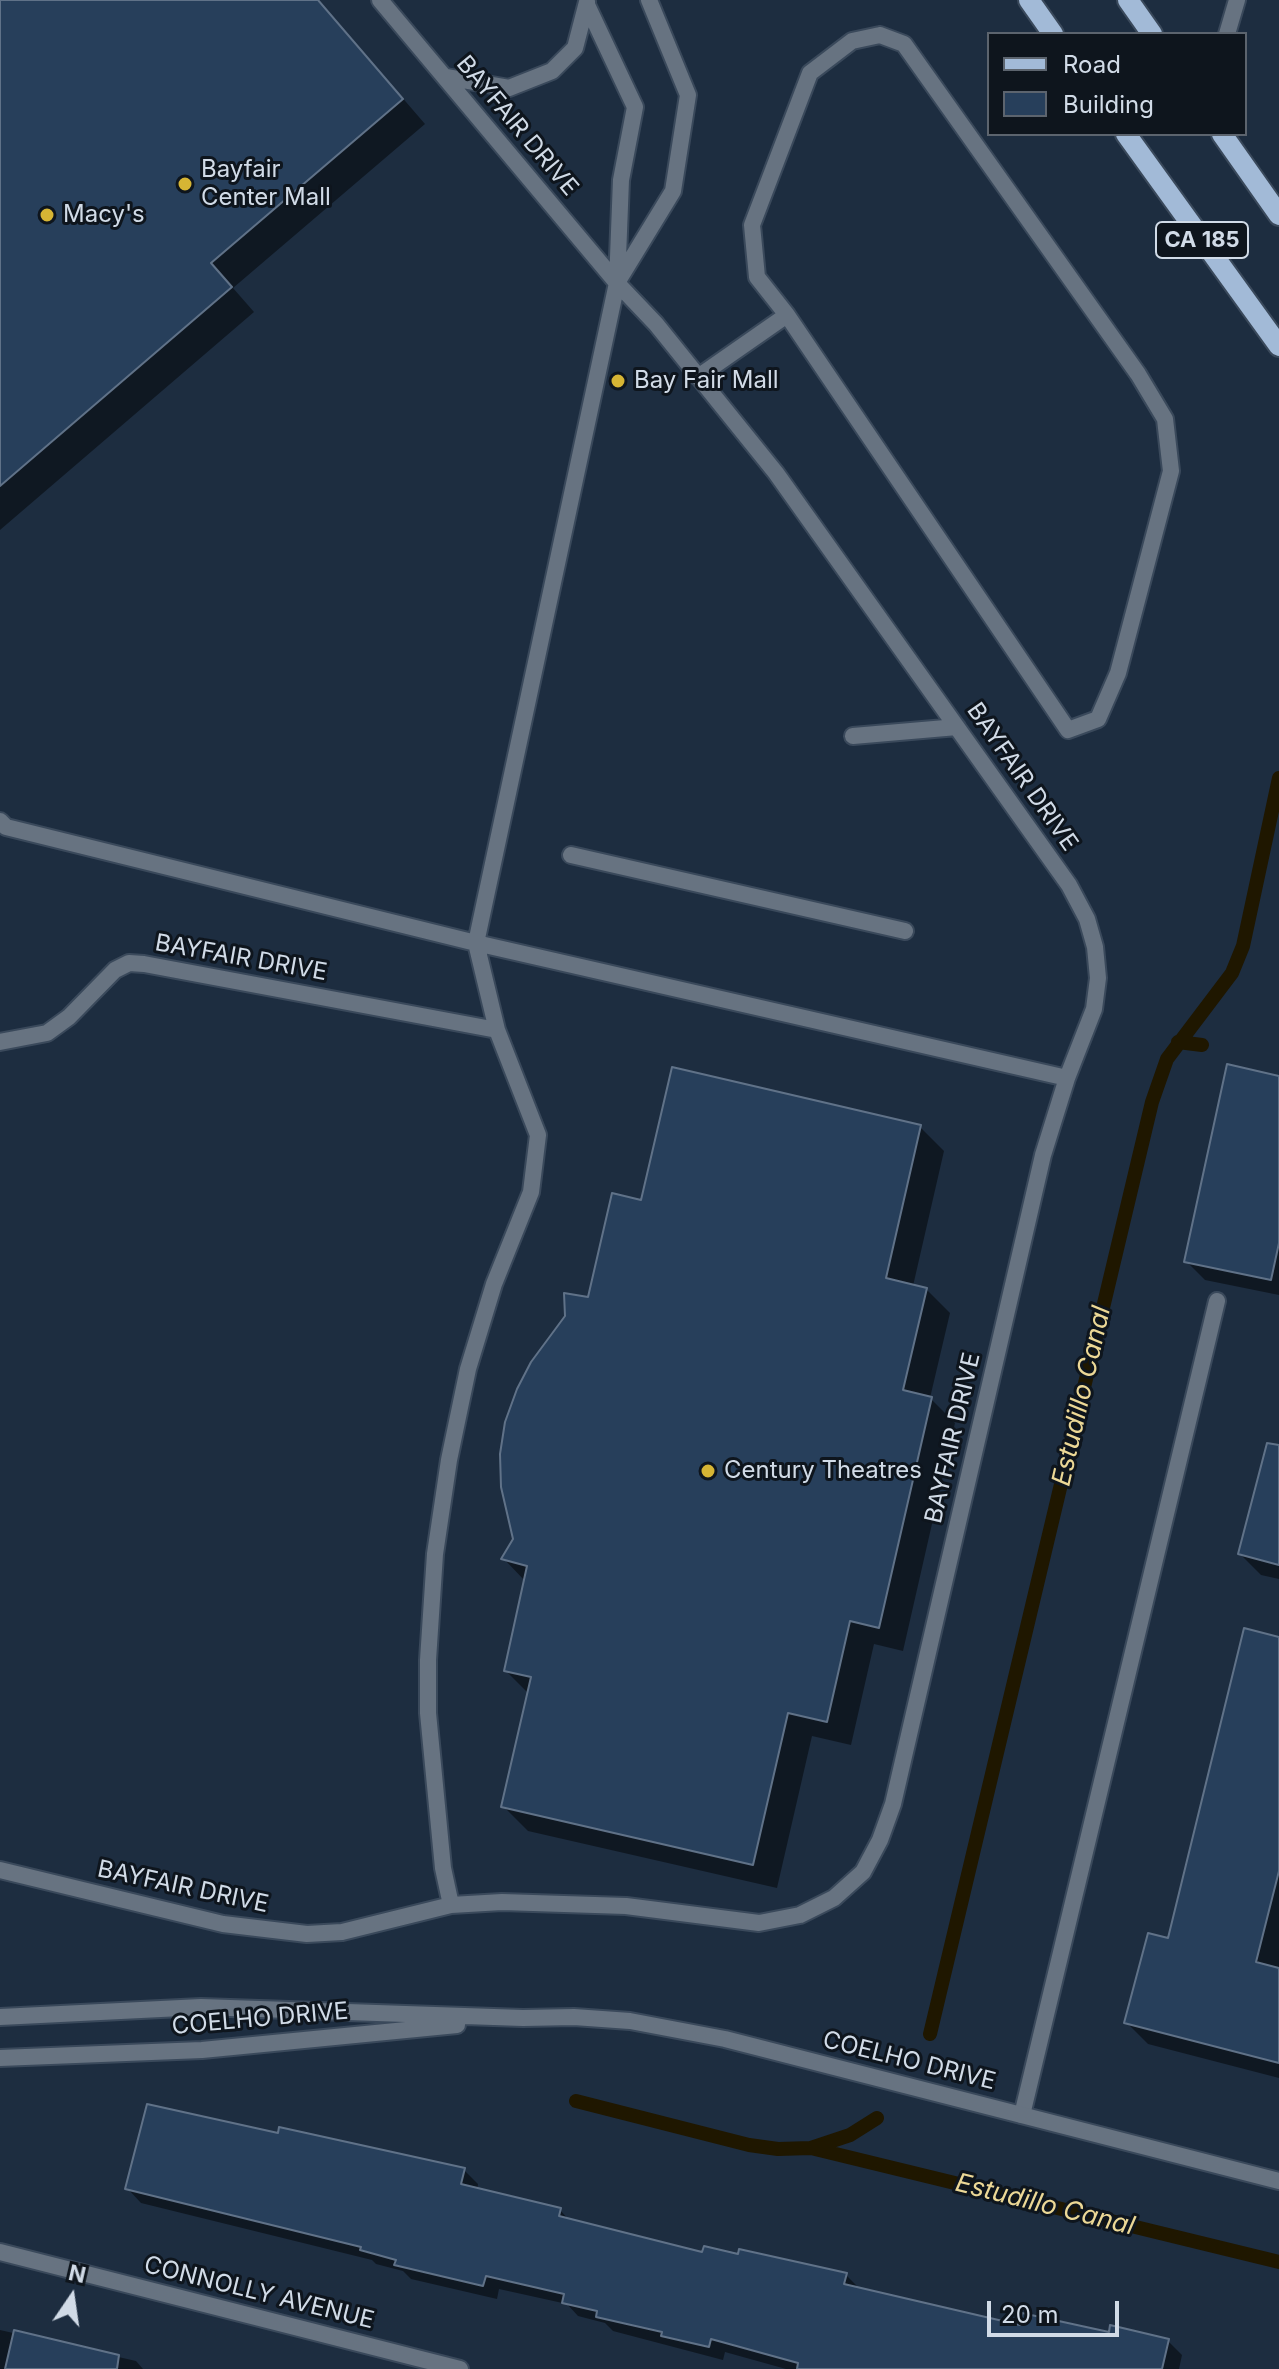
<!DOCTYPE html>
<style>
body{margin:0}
#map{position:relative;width:1279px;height:2369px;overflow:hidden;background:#1d2d40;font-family:Inter,sans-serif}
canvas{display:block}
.legend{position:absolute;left:987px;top:32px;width:260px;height:104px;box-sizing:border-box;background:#0e151d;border:2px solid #5c646e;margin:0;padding:10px 14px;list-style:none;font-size:24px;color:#d1dbe7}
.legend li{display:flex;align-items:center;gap:16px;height:40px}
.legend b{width:40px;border:2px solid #5c646e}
.north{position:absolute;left:32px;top:2257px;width:80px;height:80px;-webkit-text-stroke:6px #0e151d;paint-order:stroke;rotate:13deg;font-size:22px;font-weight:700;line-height:32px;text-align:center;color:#d1dbe7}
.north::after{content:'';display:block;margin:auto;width:28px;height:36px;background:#d1dbe7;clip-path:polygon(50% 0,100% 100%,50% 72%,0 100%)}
.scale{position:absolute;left:987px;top:2301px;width:132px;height:36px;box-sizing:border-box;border:4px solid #d1dbe7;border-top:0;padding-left:10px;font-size:24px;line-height:28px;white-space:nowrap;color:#d1dbe7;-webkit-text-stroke:6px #0e151d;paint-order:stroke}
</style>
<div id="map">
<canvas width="1279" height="2369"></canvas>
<ul class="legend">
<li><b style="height:10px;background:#a2bad7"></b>Road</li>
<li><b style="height:22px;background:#273f5b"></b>Building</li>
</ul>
<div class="north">N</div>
<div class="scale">20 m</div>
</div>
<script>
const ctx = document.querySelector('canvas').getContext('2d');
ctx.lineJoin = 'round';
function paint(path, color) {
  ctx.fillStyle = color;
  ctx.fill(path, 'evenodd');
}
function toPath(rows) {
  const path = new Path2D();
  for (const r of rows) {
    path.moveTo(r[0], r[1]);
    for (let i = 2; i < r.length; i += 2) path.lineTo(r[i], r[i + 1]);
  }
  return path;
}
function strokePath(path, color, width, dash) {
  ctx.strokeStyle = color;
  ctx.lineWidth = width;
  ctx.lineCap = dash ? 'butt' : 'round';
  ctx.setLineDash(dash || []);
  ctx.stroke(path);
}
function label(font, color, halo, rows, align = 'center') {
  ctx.font = font + ' Inter,sans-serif';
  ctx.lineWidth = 6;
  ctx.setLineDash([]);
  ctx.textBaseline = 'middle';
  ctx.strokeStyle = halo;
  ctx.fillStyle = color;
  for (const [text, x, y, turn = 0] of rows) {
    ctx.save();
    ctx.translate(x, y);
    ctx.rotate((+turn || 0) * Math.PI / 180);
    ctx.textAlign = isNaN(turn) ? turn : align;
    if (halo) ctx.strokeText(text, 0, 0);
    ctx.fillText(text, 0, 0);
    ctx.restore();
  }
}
paint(toPath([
 [0,0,318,0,425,124,233,288,254,312,0,530],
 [1279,1078,1279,1295,1205,1280,1186,1261],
 [920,1127,944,1151,913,1286,926,1289,950,1313,930,1398,955,1423,903,1651,874,1644,851,1745,812,1736,777,1888,528,1831,504,1807,529,1694,506,1671,526,1582,504,1559,515,1539,590,1300,642,1202],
 [1279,1471,1279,1579,1261,1575,1240,1554],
 [1279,1639,1279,2078,1148,2044,1127,2023,1169,1940],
 [279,2135,464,2170,478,2184,477,2190,560,2210,571,2222,703,2255,846,2275,860,2289,1021,2327,1168,2341,1182,2355,1179,2369,786,2369,725,2352,723,2360,613,2331,605,2323,578,2316,567,2304,499,2289,497,2299,411,2279,403,2271,376,2264,372,2260,141,2203,127,2188],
 [0,2330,136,2361,143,2369,0,2369]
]), '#0007');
strokePath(toPath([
 [1178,1042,1202,1045],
 [930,2034,1152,1102,1167,1059,1232,973,1243,946,1279,778],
 [576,2101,749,2145,778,2149,811,2148,1279,2262],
 [811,2148,850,2135,877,2118]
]), '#1f1700', 14);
const building = toPath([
 [0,0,318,0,403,99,211,263,232,287,0,486,0,0],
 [1227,1064,1279,1076,1279,1243,1271,1280,1184,1262,1227,1064],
 [672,1067,921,1125,886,1278,927,1288,903,1390,932,1397,879,1628,850,1621,827,1722,788,1713,753,1865,501,1807,531,1677,504,1671,527,1566,501,1559,513,1539,501,1487,500,1454,505,1422,517,1389,531,1362,565,1316,564,1293,588,1297,612,1193,641,1200,672,1067],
 [1267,1443,1279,1445,1279,1565,1238,1554,1267,1443],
 [1244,1628,1279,1637,1279,1871,1256,1962,1279,1968,1279,2063,1124,2023,1148,1933,1168,1938,1244,1628],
 [147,2104,278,2133,279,2127,465,2168,461,2184,561,2208,559,2216,702,2252,704,2246,738,2254,739,2249,847,2273,844,2284,1020,2325,1022,2313,1109,2332,1110,2325,1169,2339,1162,2369,797,2369,798,2363,711,2339,709,2347,661,2336,662,2332,596,2317,597,2311,562,2303,564,2294,486,2276,483,2286,394,2265,396,2260,360,2250,361,2247,125,2189,147,2104],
 [14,2330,119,2355,117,2369,5,2369,14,2330]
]);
paint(building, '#273f5b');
strokePath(building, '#607288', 2);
const lane = toPath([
 [1227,34,1237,0],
 [880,35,904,44,1138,374,1165,419,1171,471,1118,673,1098,719,1068,730,787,315,757,277,752,225,810,73,852,41,880,35],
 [446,77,509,88,552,71,575,48,587,2],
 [618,281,673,191,688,95,649,0],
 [698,377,787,315],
 [853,736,957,727],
 [0,821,6,827,476,943,1067,1078],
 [571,855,905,931],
 [0,1042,47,1033,69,1017,115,970,129,963,144,964,497,1030],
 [0,1870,223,1924,307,1934,342,1932,451,1905,502,1902,626,1906,759,1923,800,1915,834,1898,863,1872,880,1840,893,1804,1043,1155,1067,1078,1094,1009,1098,978,1095,947,1087,919,1069,885,776,473,656,324,617,283,380,0],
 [451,1905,443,1868,428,1713,428,1660,435,1554,449,1460,468,1369,494,1284,531,1192,538,1135,497,1030,476,943,617,283,621,180,635,107,587,5],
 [1022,2115,1217,1301]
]);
const street = toPath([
 [0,2017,201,2007,523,2018,574,2017,630,2021,725,2039,1279,2181],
 [0,2058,202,2050,457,2025],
 [0,2252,460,2369]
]);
const primary = toPath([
 [1029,0,1053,34],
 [1128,0,1152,34],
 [1126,134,1279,346],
 [1222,134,1279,215]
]);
strokePath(lane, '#3a495b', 20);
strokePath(street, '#3a495b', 20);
strokePath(primary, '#3a495b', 24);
strokePath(lane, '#677381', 16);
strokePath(street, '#677381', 16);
strokePath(primary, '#a2bad7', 20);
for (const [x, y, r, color] of [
 [185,184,8,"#d6b534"],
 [47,215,8,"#d6b534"],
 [618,381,8,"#d6b534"],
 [708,1471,8,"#d6b534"]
]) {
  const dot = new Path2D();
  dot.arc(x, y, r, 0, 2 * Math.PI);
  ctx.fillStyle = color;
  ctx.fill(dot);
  strokePath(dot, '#0e151d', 3);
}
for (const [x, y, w] of [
 [1202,240,92]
]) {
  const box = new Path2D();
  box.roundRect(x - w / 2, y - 18, w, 36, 6);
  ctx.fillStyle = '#0e151d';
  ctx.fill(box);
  strokePath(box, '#d1dbe7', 2);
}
label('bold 22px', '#d1dbe7', null, [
 ["CA 185",1202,240]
]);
label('24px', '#d1dbe7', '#0e151d', [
 ["BAYFAIR DRIVE",517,126,50],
 ["BAYFAIR DRIVE",1022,777,55],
 ["BAYFAIR DRIVE",241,958,10],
 ["BAYFAIR DRIVE",953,1438,-77],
 ["BAYFAIR DRIVE",183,1887,12],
 ["COELHO DRIVE",260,2019,-5],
 ["COELHO DRIVE",909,2061,14],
 ["CONNOLLY AVENUE",259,2293,14]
]);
label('24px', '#d1dbe7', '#0e151d', [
 ["Bayfair",201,170],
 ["Center Mall",201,198],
 ["Macy's",63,215],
 ["Bay Fair Mall",634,381],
 ["Century Theatres",724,1471]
], 'left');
label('italic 26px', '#ecd896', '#0e151d', [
 ["Estudillo Canal",1082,1396,-77],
 ["Estudillo Canal",1045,2205,14]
]);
</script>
